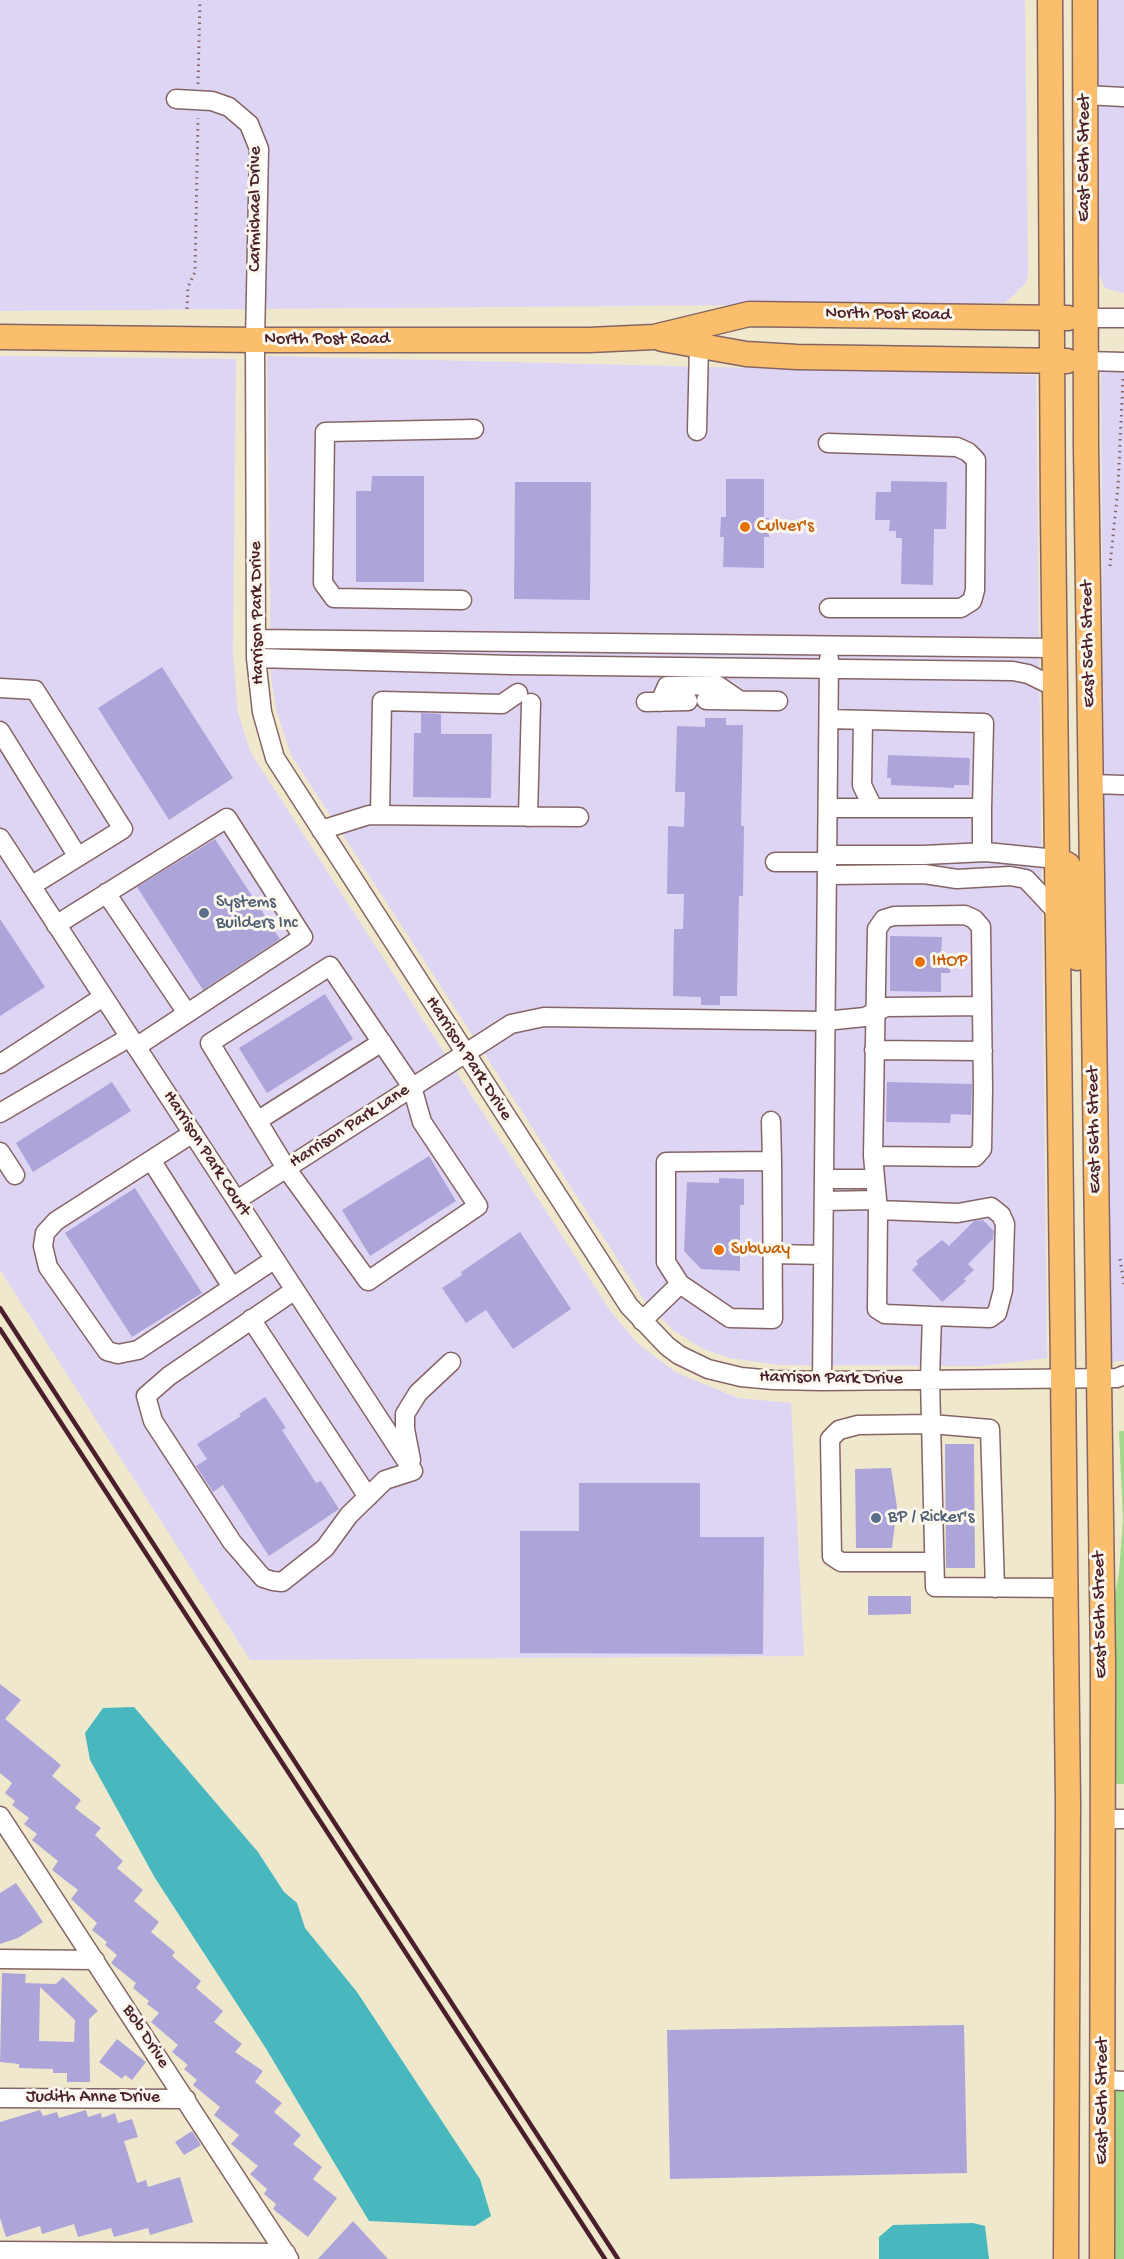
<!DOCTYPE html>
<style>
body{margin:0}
canvas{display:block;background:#efe8cd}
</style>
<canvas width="1124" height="2259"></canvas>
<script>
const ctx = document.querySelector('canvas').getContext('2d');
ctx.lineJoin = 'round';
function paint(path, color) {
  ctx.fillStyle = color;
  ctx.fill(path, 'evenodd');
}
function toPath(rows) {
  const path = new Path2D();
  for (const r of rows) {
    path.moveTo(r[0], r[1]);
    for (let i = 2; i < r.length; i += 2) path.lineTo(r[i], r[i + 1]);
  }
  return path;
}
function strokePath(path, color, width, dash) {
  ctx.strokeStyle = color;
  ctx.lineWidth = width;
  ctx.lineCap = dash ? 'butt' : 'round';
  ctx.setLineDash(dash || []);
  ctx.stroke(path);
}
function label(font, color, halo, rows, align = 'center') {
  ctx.font = font + ' "Gochi Hand",sans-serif';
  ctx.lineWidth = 6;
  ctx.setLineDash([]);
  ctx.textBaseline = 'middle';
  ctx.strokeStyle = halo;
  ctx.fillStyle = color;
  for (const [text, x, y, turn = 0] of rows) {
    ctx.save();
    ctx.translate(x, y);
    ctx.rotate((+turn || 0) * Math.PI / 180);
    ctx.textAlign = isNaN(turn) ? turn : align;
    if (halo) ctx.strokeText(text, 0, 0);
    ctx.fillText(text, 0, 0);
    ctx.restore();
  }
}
paint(toPath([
 [0,0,1025,0,1028,273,1026,283,1005,303,0,311],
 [1095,0,1124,0,1124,293,1105,288,1097,270],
 [0,356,236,359,233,652,238,713,251,753,611,1312,638,1344,677,1373,738,1398,791,1403,804,1656,250,1660,0,1270],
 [267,356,1036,375,1047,1358,984,1366,778,1365,730,1358,703,1349,673,1330,644,1300,291,755,276,709,271,677],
 [1101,370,1124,370,1124,1361,1108,1362]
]), '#ded5f5');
paint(toPath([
 [1119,1431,1124,1431,1124,1784,1114,1784,1110,1626,1119,1572,1123,1520],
 [1114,2085,1124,2085,1124,2259,1112,2259]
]), '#a1d88a');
paint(toPath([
 [134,1707,258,1852,284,1892,297,1903,305,1928,357,1992,480,2179,491,2216,475,2226,369,2221,265,2047,155,1878,90,1760,85,1733,103,1708],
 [973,2223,985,2226,989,2259,879,2259,879,2237,893,2225]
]), '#48b8be');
paint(toPath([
 [372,476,424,476,424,582,356,582,356,491,371,491],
 [726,479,764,479,764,518,769,518,769,537,764,537,764,568,723,567,724,537,720,537,721,517,726,517],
 [891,481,947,482,946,529,934,529,933,585,901,584,902,538,896,538,896,531,889,531,890,520,875,520,876,492,891,492],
 [515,482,591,482,590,600,514,599],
 [162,667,233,778,169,820,98,708],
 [421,713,441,714,441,734,492,734,491,798,413,797,414,733,421,733],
 [705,718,726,718,726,725,743,725,741,826,744,826,743,896,739,896,737,996,720,996,720,1005,701,1005,701,997,673,996,674,929,683,929,684,894,667,894,668,826,684,827,685,792,675,792,677,726,705,727],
 [888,755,970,758,969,785,954,785,954,788,891,785,891,778,887,778],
 [215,839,280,939,203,990,137,887],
 [0,919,45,987,0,1016],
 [890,936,942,937,941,958,951,958,950,973,941,973,941,992,890,991],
 [325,994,353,1039,267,1093,239,1048],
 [112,1082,131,1111,33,1172,16,1143],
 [887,1082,972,1084,971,1115,951,1114,950,1123,886,1122],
 [429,1156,456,1201,370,1256,342,1210],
 [719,1178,744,1179,744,1205,740,1205,740,1271,701,1269,684,1251,687,1182,719,1183],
 [135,1188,202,1293,132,1337,65,1233],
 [983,1220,994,1231,993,1239,968,1264,974,1270,964,1279,966,1281,942,1302,912,1270,918,1264,916,1261,942,1240,949,1246,974,1221],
 [520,1232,571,1309,513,1349,486,1310,466,1323,442,1288,462,1275,461,1272],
 [265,1397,286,1428,282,1430,316,1483,321,1481,339,1509,269,1556,223,1485,213,1492,196,1466,207,1459,197,1444,241,1416,239,1414],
 [945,1444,974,1444,975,1568,946,1568],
 [891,1468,897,1507,892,1548,856,1548,855,1469],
 [579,1483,700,1483,700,1537,764,1537,763,1654,520,1653,520,1531,579,1531],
 [868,1596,911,1596,911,1614,868,1615],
 [0,1684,21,1700,5,1719,61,1765,52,1776,81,1800,75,1808,101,1828,95,1835,123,1861,117,1868,143,1890,134,1901,159,1922,151,1932,175,1952,172,1956,201,1981,196,1988,223,2011,214,2022,242,2044,235,2052,263,2071,255,2082,282,2103,274,2112,301,2135,293,2144,322,2167,313,2179,337,2198,308,2237,273,2209,276,2204,264,2194,267,2189,250,2174,258,2166,231,2144,239,2135,214,2115,220,2107,193,2085,197,2080,184,2069,188,2065,172,2052,178,2045,151,2022,159,2013,147,2004,149,2001,133,1988,136,1983,111,1963,117,1955,105,1945,107,1942,92,1930,97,1923,71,1899,78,1890,52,1870,58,1861,32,1840,37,1834,24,1824,29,1818,12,1805,15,1801,5,1793,12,1783,0,1773],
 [16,1883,43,1922,18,1938,0,1944,0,1893],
 [2,1973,26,1974,25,1983,56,1984,63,1977,98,2011,89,2019,90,2082,67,2082,67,2073,53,2073,53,2069,19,2068,19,2064,0,2062],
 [40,1987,75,2020,74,2042,39,2041],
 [964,2025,967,2173,670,2179,667,2030],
 [117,2039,146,2062,132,2080,125,2075,122,2079,99,2062],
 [40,2110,43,2116,57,2112,59,2118,86,2110,88,2117,101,2113,102,2118,115,2113,118,2123,132,2119,138,2137,124,2141,137,2183,146,2180,148,2187,180,2177,193,2222,150,2235,148,2228,114,2237,111,2228,78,2237,74,2224,42,2234,40,2226,6,2237,0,2218,0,2122],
 [192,2131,201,2145,184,2155,175,2142],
 [353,2221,388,2259,318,2259]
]), '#ada5d9');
const minor = toPath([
 [1085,95,1124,97],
 [176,99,212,101,229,107,249,124,259,149,255,340,256,658,262,712,275,758,629,1306,667,1346,679,1355,708,1369,741,1377,773,1380,822,1381,1117,1378,1124,1375],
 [1085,318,1124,318],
 [1085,361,1124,362],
 [697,431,699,345],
 [828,443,957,447,968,452,976,460,975,590,972,601,961,608,829,608],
 [462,600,334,598,323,583,325,432,474,429],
 [257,639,1054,648],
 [256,658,511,665,1013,671,1028,674,1055,687],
 [0,688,35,690,123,829,31,886],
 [706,700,778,701],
 [646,702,688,701],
 [660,702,667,686,717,685,739,700],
 [829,719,984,723,982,808],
 [863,720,862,785,873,808],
 [0,731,78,857],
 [1090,784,1124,785],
 [828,808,982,808,982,851],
 [380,815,382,701,502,704,518,693],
 [528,817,531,703],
 [321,830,369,815,579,817],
 [0,838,413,1471],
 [827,855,924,855,986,852,1056,859],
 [775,862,827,862],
 [827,875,924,874,957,879,1010,876,1026,879,1057,912],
 [106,893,187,1013],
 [56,925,227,818,303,937,136,1047],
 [330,966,412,1087,422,1122,478,1206,368,1281,286,1168,210,1043,330,966],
 [874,1050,983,1051],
 [0,1064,103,997],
 [0,1113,130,1037],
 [257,1121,382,1042],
 [771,1121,772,1161],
 [193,1133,56,1221,45,1233,43,1246,48,1267,107,1351,118,1354,138,1350,275,1259],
 [0,1152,15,1175],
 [873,1156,965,1157,975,1157,982,1149,983,1089,981,927,974,919,965,915,894,916,884,919,877,929,873,1156,878,1210],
 [151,1160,232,1287],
 [824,1179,875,1179],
 [237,1200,511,1024,544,1017,825,1021,865,1017,886,1007,982,1006],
 [824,1201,876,1200],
 [772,1254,823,1255],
 [295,1290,169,1376,146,1396,153,1421,232,1542,263,1578,273,1581,282,1582,325,1548,349,1515,385,1480,413,1471],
 [932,1316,885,1314,877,1309,878,1210,958,1213,991,1207,1001,1215,1005,1224,1003,1290,997,1313,990,1318,932,1316,930,1379,935,1587,1066,1588],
 [251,1319,368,1497],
 [642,1321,680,1284,730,1318,773,1319,772,1161,666,1162,666,1262,680,1284],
 [822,1381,829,659],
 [411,1460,405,1429,405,1414,418,1393,451,1362],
 [934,1562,841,1562,832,1556,830,1439,839,1430,858,1425,931,1424,990,1429,995,1588],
 [0,1816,289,2259],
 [1103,1819,1124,1819],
 [0,1959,95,1960],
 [1103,2080,1124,2081],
 [0,2098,186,2099],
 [0,2251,286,2253]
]);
const major = toPath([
 [1050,0,1053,516,1068,1804,1066,2259],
 [1085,0,1086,448,1103,1662,1102,2259],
 [0,337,255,340,589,340,654,337,749,314,1068,318],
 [662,339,746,354,797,357,1067,361],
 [1058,860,1068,865,1073,878,1077,958]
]);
strokePath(minor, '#846564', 21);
strokePath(major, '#846564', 27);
strokePath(toPath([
 [198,84,200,0],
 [187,309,188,287,195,272,198,118],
 [1110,566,1118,487,1123,378],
 [1120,1259,1124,1284]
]), '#846564', 3, [1.5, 4.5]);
strokePath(minor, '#fff', 18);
strokePath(major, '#fabe6d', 24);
strokePath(toPath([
 [0,1308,618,2259],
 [0,1329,605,2259]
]), '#4a1f2b', 4.5);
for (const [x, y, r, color] of [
 [745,527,6,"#e8710a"],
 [204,913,6,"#5c6f8a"],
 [920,962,6,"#e8710a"],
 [719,1250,6,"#e8710a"],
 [876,1518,6,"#5c6f8a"]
]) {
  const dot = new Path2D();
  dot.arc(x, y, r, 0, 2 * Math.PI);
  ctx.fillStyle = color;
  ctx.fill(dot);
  strokePath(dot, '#fbf7ec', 2);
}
label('18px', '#4a1f2b', '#fbf7ec', [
 ["East 56th Street",1085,158,-90],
 ["Carmichael Drive",256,209,-90],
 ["North Post Road",888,315,1],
 ["North Post Road",327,340],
 ["Harrison Park Drive",258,613,-91],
 ["East 56th Street",1089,644,-91],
 ["Harrison Park Drive",468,1059,57],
 ["Harrison Park Lane",350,1127,-33],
 ["East 56th Street",1095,1130,-91],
 ["Harrison Park Court",206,1154,57],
 ["Harrison Park Drive",831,1379,1],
 ["East 56th Street",1101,1615,-91],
 ["Bob Drive",145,2037,57],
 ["Judith Anne Drive",93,2098],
 ["East 56th Street",1103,2101,-90]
]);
label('18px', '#c56008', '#fbf7ec', [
 ["Culver's",757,527],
 ["IHOP",932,962],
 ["Subway",731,1250]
], 'left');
label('18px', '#4e5e75', '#fbf7ec', [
 ["Systems",216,903],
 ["Builders Inc",216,924],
 ["BP / Ricker's",888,1518]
], 'left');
</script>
